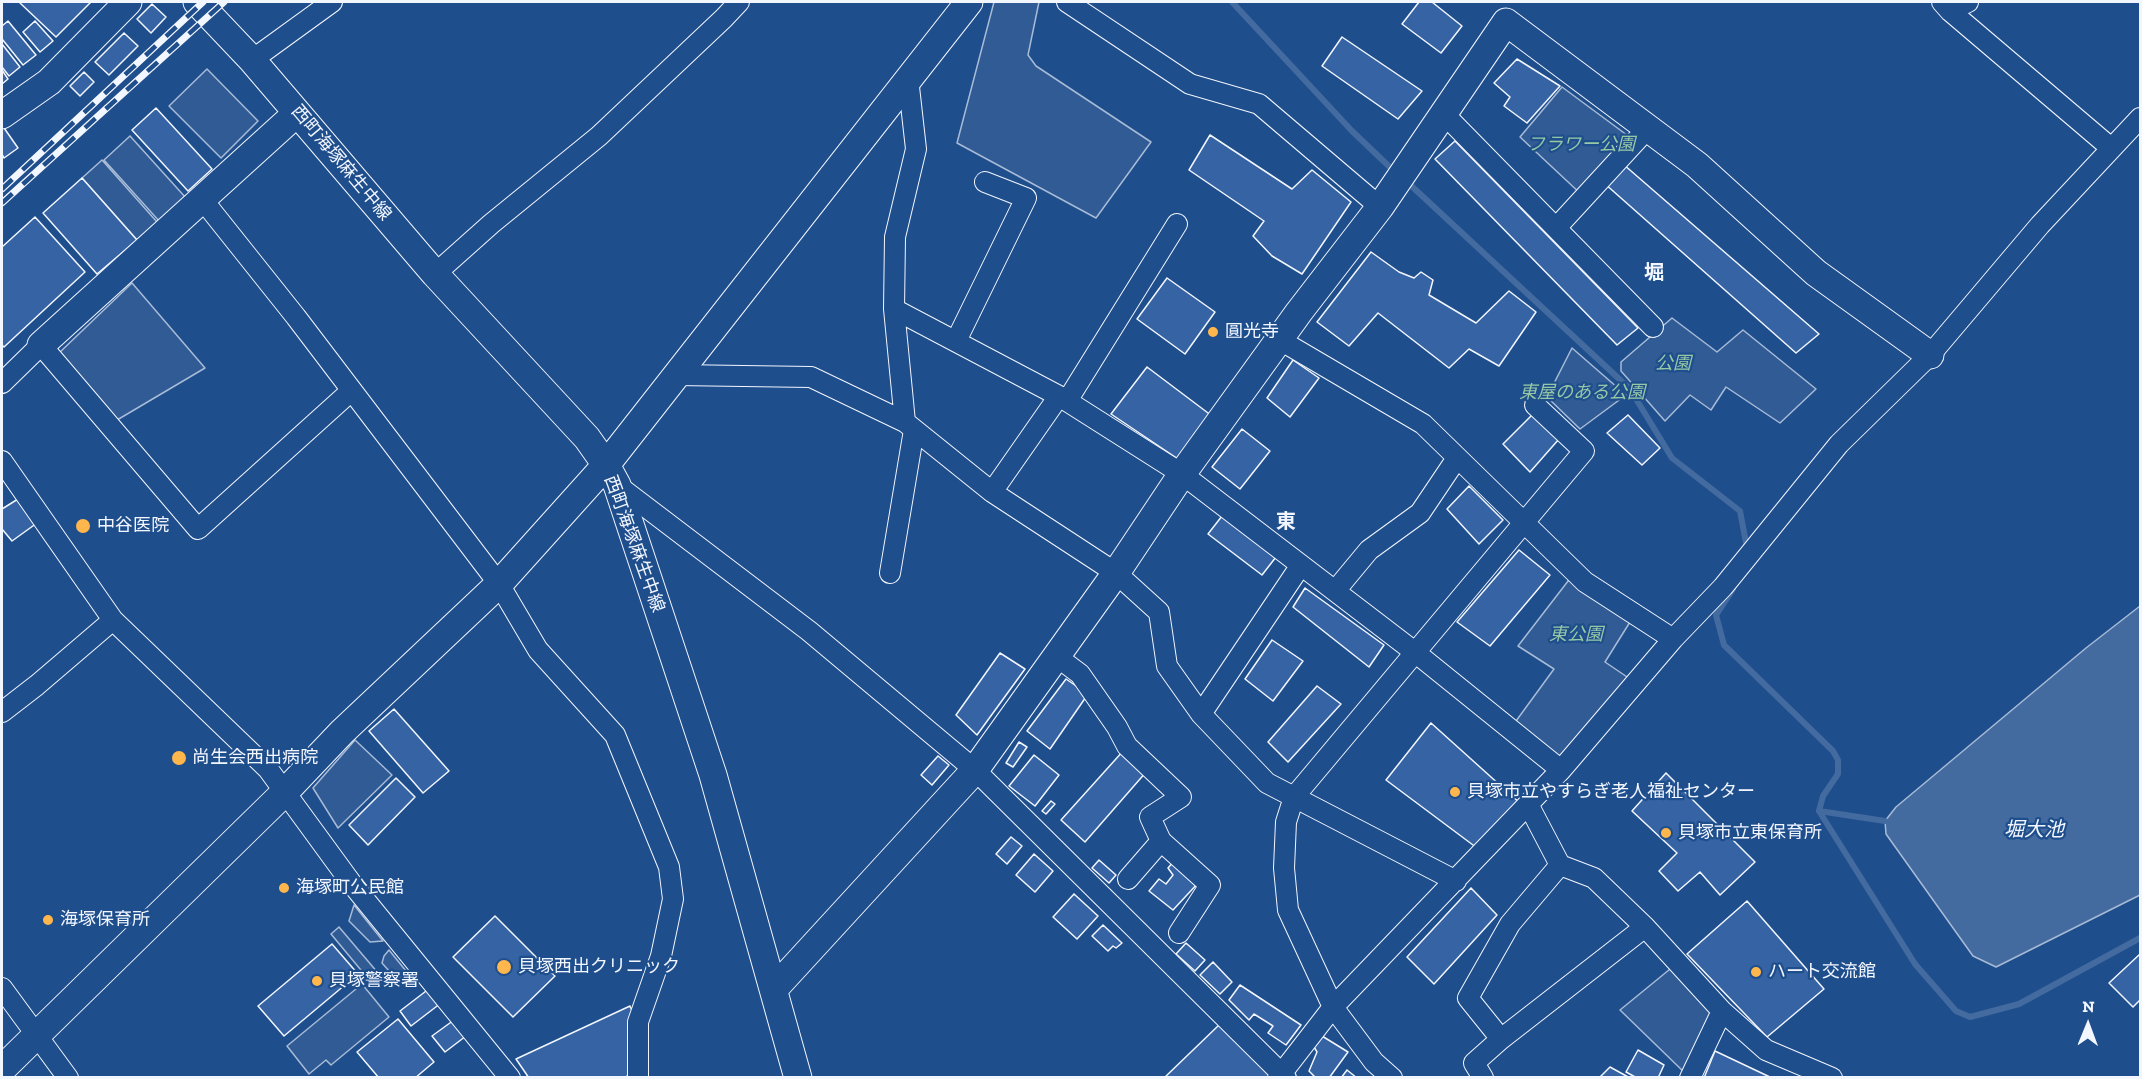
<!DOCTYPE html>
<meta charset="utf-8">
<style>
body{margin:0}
#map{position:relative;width:2142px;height:1079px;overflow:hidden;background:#1f4e8c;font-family:"Zilla Slab",serif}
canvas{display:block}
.frame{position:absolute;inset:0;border:3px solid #f2f6ff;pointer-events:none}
.north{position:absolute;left:2058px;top:995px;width:60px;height:60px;-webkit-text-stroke:4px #1f4e8c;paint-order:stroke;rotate:1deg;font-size:16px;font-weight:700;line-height:24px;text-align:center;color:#f2f6ff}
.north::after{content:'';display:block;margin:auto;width:21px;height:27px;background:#f2f6ff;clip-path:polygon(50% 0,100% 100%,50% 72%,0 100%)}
</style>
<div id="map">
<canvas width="2142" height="1079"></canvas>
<div class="frame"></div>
<div class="north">N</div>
</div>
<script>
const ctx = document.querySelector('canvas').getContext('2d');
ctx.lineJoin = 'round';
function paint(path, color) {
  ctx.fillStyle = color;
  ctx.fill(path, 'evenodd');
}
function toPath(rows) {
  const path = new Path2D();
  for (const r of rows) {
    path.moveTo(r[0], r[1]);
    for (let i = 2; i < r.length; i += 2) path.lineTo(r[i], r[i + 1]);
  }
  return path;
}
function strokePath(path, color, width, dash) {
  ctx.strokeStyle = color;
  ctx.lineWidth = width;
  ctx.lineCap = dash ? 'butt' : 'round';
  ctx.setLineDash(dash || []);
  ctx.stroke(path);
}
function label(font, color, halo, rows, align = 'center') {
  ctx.font = font + ' "Zilla Slab","Noto Sans JP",serif';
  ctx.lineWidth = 4.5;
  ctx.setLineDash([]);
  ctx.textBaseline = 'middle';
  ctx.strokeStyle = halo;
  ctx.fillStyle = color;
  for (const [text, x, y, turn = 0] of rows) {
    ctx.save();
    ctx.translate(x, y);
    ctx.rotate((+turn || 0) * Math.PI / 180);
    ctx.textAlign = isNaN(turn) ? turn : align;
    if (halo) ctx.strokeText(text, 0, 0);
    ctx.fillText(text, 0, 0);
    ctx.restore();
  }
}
const built = toPath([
 [994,2,1039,2,1028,55,1036,66,1151,142,1096,218,957,143,994,2],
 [207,69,258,121,221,158,169,106,207,69],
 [1562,87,1635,141,1583,196,1520,137,1562,87],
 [130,136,186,198,160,222,104,160,130,136],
 [102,160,157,222,137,240,82,178,102,160],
 [132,283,205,368,112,423,58,354,132,283],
 [1672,318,1717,352,1743,330,1816,389,1780,423,1726,387,1711,410,1690,395,1665,421,1621,371,1621,362,1672,318],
 [1572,348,1626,395,1580,429,1547,397,1572,348],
 [1575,572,1635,614,1605,662,1636,683,1561,770,1508,732,1554,669,1518,646,1575,572],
 [355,740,392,775,338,828,313,788,355,740],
 [354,905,383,941,370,942,349,921,354,905],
 [339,927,384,980,375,987,331,934,339,927],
 [389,950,406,971,397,980,382,963,384,956,389,950],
 [1675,965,1722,1011,1687,1075,1620,1010,1675,965],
 [362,984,389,1017,331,1065,326,1060,309,1074,287,1046,362,984]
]);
paint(built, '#305b95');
strokePath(built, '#a8bbd7', 1.5);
const water = toPath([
 [2140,606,2140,895,1996,967,1973,956,1886,834,1885,821,1896,807,2086,648,2140,606]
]);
paint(water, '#446ba0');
strokePath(water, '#a8bbd7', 1.5);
strokePath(toPath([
 [1232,2,1352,131,1395,172],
 [1405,180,1630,389,1672,458,1740,511,1747,548],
 [1733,589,1716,615,1724,645,1833,751,1838,760,1838,774,1823,796,1819,811,1885,821],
 [1819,811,1915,964,1956,1011,1970,1017,2019,1004,2140,938]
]), '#446ba0', 6);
const building = toPath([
 [21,2,91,2,56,37,20,3,21,2],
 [1419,2,1432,2,1462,26,1441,53,1402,24,1419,2],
 [152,4,166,17,151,33,137,19,152,4],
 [8,21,36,55,23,65,2,39,2,26,8,21],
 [35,21,53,41,40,52,23,32,35,21],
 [124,33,138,46,109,75,95,62,124,33],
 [1342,37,1422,91,1398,119,1322,66,1342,37],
 [2,44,20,67,9,76,2,67,2,44],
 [1517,59,1560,86,1527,123,1504,106,1510,97,1494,83,1517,59],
 [2,70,8,79,2,84,2,70],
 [84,72,94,82,80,96,70,86,84,72],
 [156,108,212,169,188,191,132,130,156,108],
 [2,125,18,148,4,158,2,154,2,125],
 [1210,135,1292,189,1312,170,1351,202,1302,274,1272,256,1253,236,1264,221,1189,170,1210,135],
 [1455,141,1638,328,1617,345,1435,159,1455,141],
 [1623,164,1819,334,1796,353,1604,183,1623,164],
 [82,178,137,240,97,274,43,213,82,178],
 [35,217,85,272,4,347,2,345,2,247,35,217],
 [1371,252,1399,272,1414,278,1421,272,1433,280,1429,295,1476,323,1509,291,1536,312,1499,366,1469,349,1449,368,1378,313,1349,346,1317,322,1371,252],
 [1167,278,1215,312,1185,354,1137,319,1167,278],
 [1293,360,1319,378,1290,417,1267,398,1293,360],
 [1147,367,1216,419,1184,463,1111,414,1147,367],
 [1533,414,1559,439,1530,472,1503,444,1533,414],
 [1628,415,1660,448,1642,465,1607,433,1628,415],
 [1242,429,1270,451,1240,489,1212,467,1242,429],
 [1469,486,1503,520,1479,544,1447,509,1469,486],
 [18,499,37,523,12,541,2,529,2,509,18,499],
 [1222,516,1276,557,1262,575,1208,534,1222,516],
 [1519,550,1550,575,1490,646,1457,622,1519,550],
 [1305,588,1384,645,1369,667,1293,607,1305,588],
 [1272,640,1303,661,1273,701,1245,679,1272,640],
 [1000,653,1025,669,977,735,956,715,1000,653],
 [1066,679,1088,694,1050,749,1027,731,1066,679],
 [1317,686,1341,704,1288,762,1268,742,1317,686],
 [394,709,449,771,423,793,369,731,394,709],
 [1431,723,1521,804,1477,848,1386,780,1431,723],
 [1019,742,1027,747,1013,767,1006,763,1019,742],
 [1124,750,1147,771,1085,842,1061,820,1124,750],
 [1034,755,1059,775,1035,806,1009,786,1034,755],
 [938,756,949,765,932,785,921,775,938,756],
 [1666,773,1755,862,1720,895,1700,872,1678,891,1659,871,1677,853,1632,811,1666,773],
 [396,778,415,797,368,845,349,825,396,778],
 [1051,801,1055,804,1046,814,1042,811,1051,801],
 [1011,837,1022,846,1007,864,996,854,1011,837],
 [1034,854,1053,871,1035,892,1016,875,1034,854],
 [1099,860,1116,875,1109,883,1092,868,1099,860],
 [1175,860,1199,882,1173,910,1149,891,1159,879,1166,884,1173,875,1168,868,1175,860],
 [1471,888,1497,915,1434,984,1407,957,1471,888],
 [1074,894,1098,916,1077,939,1053,917,1074,894],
 [1747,901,1824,989,1767,1037,1687,954,1747,901],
 [495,916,555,976,513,1017,453,957,495,916],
 [1103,925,1122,943,1116,948,1113,946,1108,951,1092,936,1103,925],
 [1186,943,1205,960,1195,971,1176,954,1186,943],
 [332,944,358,974,284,1036,258,1006,332,944],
 [2140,954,2140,1000,2133,1007,2109,983,2140,954],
 [1213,962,1232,982,1220,994,1200,975,1213,962],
 [1240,985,1301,1025,1286,1045,1268,1033,1273,1026,1254,1014,1249,1020,1229,1000,1240,985],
 [430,988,441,1003,411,1026,400,1011,430,988],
 [630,1006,633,1013,632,1074,623,1078,529,1078,516,1059,630,1006],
 [398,1019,434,1062,415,1078,379,1078,357,1052,398,1019],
 [454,1020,466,1036,445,1052,432,1036,454,1020],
 [1219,1025,1271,1074,1269,1078,1164,1078,1219,1025],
 [1322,1036,1348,1052,1329,1078,1316,1078,1309,1071,1317,1052,1314,1047,1322,1036],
 [1638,1050,1664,1065,1658,1078,1637,1078,1626,1072,1638,1050],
 [1715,1051,1772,1078,1704,1078,1715,1051],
 [1610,1067,1630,1078,1599,1078,1610,1067],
 [1347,1070,1357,1078,1341,1078,1347,1070]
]);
paint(building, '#3563a3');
strokePath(building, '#f2f6ff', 1.5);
const street = toPath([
 [1067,2,1190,84,1259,104,1380,207],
 [1942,2,1950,11,2111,148],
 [1950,11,1968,2],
 [252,60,332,2],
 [1444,114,1653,327],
 [202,199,296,317,499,584,538,650,615,735,669,867,673,899,661,956,638,1022,638,1078],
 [1556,228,1648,128],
 [435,274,491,224,599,136,724,18,739,2],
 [894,309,1059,396,1182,474,1416,653,1561,770],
 [1280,340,1423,424,1585,582,1673,639],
 [956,341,1026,198,985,182],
 [676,375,811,377,905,422,992,492,1116,573,1159,612,1167,666,1201,714,1267,783,1456,881],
 [2,383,41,345,198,529,351,391],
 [1067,401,1177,224],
 [905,422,894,309,895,237,916,149,908,78],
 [2,461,113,620,268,769,352,884,510,1078],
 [617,485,809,631,975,770,1286,1078],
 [992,492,1059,396],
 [890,573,914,430],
 [1335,591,1369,550,1420,513,1457,458],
 [1056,656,1080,674,1117,727,1127,746,1181,797,1150,817,1161,841,1210,885,1179,933],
 [2,712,37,685,113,620],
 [1201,714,1301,565],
 [1528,804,1560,865,1594,878,1645,927,1722,1011,1766,1050,1832,1078],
 [1128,879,1161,841],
 [2,988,68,1078],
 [1501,1039,1468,998,1510,924,1560,865],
 [1278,1078,1333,1007,1561,770,1673,639,1723,587,1839,444,1930,355,2040,225,2140,118],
 [1392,1078,1374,1062,1333,1007,1288,910,1284,868,1286,822,1294,797,1584,451,1535,405],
 [1483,1078,1474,1063,1501,1039,1645,927],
 [1690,1078,1722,1011]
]);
const secondary = toPath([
 [197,2,252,60,435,274,587,438,606,465,617,485,713,775,798,1078],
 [2,115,49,82,128,2],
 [41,345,297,113],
 [774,989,975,770,1116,573,1182,474,1299,312,1380,207,1506,22,1697,165,1816,273,1930,355],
 [2,1069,284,793,342,732,499,584,606,465,969,2]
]);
strokePath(street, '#f2f6ff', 22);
strokePath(secondary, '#f2f6ff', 29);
strokePath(street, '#1f4e8c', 20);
strokePath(secondary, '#1f4e8c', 27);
const rail = toPath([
 [2,189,203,2],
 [2,203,224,2]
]);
strokePath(rail, '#f2f6ff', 7);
strokePath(rail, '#1f4e8c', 4.5, [14]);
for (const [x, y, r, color] of [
 [1213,332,6,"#ffb74d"],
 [83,526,8,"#ffb74d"],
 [179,758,8,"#ffb74d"],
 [1455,792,6,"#ffb74d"],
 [1666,833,6,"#ffb74d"],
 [284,888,6,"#ffb74d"],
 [48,920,6,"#ffb74d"],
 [504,967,8,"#ffb74d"],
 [1756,972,6,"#ffb74d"],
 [317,981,6,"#ffb74d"]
]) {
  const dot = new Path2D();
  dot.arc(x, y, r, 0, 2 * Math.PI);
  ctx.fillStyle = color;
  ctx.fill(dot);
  strokePath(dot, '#1f4e8c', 2);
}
label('italic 18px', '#97c8a6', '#1f4e8c', [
 ["フラワー公園",1581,145],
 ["公園",1673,364],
 ["東屋のある公園",1582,393],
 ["東公園",1576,635]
]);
label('18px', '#f2f6ff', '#1f4e8c', [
 ["西町海塚麻生中線",341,163,50],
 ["西町海塚麻生中線",634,544,70]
]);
label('18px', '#f2f6ff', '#1f4e8c', [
 ["圓光寺",1225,332],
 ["中谷医院",97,526],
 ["尚生会西出病院",192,758],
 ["貝塚市立やすらぎ老人福祉センター",1467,792],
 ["貝塚市立東保育所",1678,833],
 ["海塚町公民館",296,888],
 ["海塚保育所",60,920],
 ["貝塚西出クリニック",518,967],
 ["ハート交流館",1768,972],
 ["貝塚警察署",329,981]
], 'left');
label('bold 20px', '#f2f6ff', '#1f4e8c', [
 ["堀",1654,273],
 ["東",1286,522]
]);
label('italic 20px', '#f2f6ff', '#1f4e8c', [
 ["堀大池",2034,830]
]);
</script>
